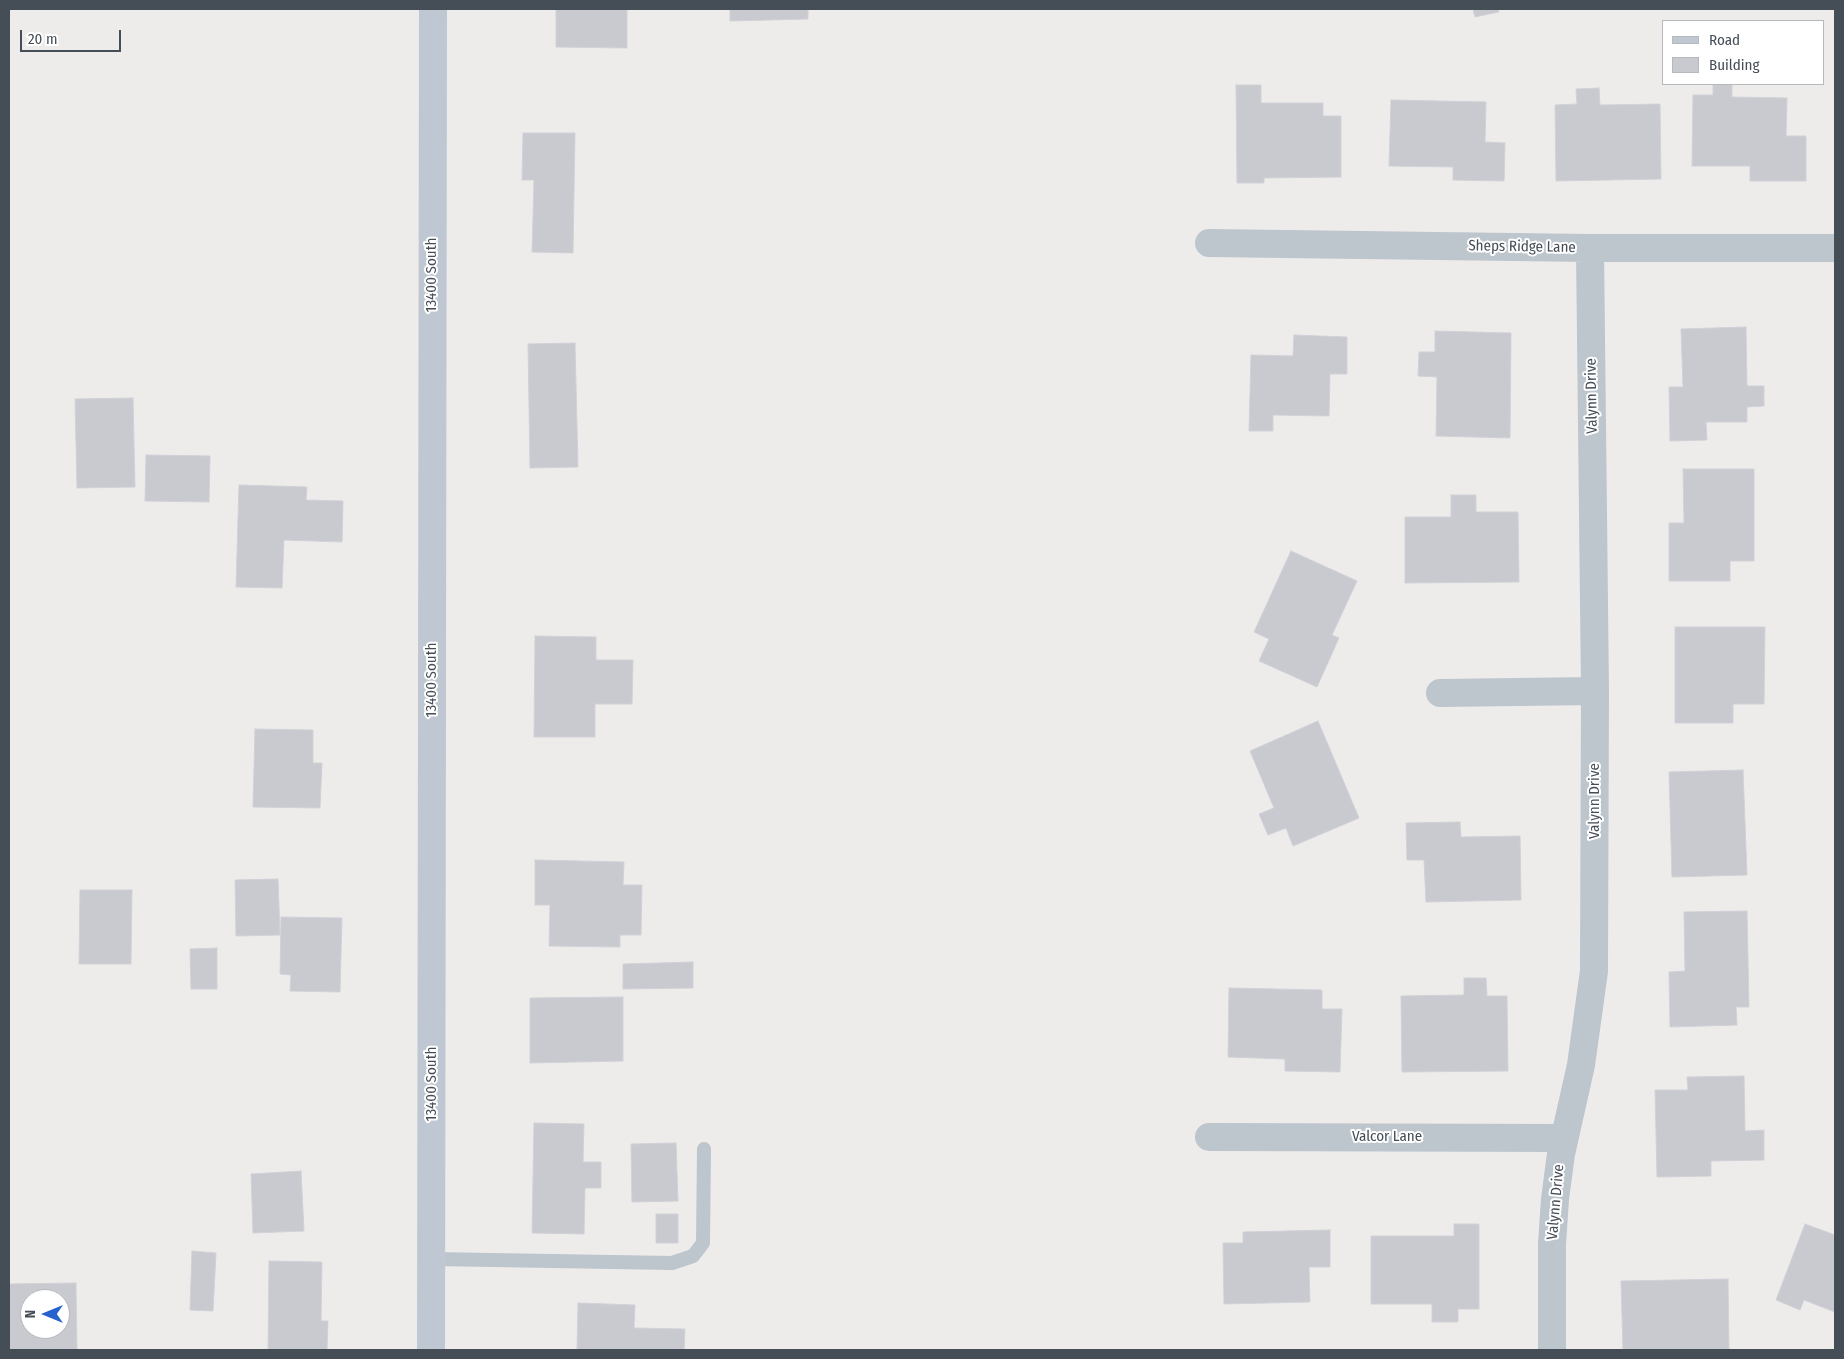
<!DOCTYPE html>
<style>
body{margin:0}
#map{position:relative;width:1844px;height:1359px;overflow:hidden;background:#eeeceb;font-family:"Fira Sans Condensed",sans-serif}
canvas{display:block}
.frame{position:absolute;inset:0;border:10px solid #454d57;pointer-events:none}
.legend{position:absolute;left:1662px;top:20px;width:162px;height:65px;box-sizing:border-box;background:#fff;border:1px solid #b5b8bc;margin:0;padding:6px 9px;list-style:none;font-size:15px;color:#454d57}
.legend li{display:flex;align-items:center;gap:10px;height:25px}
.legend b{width:25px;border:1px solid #b5b8bc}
.north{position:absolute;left:20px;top:1289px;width:50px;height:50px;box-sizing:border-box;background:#fff;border:1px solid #b5b8bc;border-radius:50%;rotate:270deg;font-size:14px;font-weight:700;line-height:20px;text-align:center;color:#454d57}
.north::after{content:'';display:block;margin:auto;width:18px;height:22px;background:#2661cd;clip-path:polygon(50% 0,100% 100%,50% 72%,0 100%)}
.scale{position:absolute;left:20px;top:30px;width:101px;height:22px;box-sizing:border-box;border:2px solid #454d57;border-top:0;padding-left:6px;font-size:15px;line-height:18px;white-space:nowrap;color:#454d57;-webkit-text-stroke:4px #fff;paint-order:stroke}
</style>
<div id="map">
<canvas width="1844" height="1359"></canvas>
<div class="frame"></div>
<ul class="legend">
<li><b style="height:6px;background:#bfc7d3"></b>Road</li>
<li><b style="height:14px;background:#c9cad0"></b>Building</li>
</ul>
<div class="north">N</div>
<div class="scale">20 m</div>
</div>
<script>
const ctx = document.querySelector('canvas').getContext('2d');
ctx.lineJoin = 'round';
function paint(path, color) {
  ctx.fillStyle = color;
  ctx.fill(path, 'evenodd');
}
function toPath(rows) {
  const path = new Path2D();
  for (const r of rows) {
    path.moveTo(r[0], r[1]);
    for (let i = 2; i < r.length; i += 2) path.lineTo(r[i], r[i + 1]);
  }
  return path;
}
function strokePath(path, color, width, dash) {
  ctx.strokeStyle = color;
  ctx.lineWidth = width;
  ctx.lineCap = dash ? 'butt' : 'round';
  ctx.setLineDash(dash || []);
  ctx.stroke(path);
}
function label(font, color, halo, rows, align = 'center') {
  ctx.font = font + ' "Fira Sans Condensed",sans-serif';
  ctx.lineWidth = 4;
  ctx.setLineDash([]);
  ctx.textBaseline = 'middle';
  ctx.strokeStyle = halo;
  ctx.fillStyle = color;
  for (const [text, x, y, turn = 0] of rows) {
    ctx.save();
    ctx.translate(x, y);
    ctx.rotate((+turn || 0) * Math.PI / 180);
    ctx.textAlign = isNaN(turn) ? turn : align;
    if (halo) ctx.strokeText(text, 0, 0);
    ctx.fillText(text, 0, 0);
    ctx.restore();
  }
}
const building = toPath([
 [556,9,627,9,627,48,556,47,556,9],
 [730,9,808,9,808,19,730,21,730,9],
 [1473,9,1498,9,1499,12,1475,17,1473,9],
 [1713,84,1732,84,1732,97,1787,98,1786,136,1806,136,1806,181,1750,181,1750,166,1692,166,1693,95,1713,95,1713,84],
 [1236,85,1261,85,1261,103,1323,103,1323,116,1341,116,1341,177,1264,178,1264,183,1237,183,1236,85],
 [1599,88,1600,105,1660,104,1661,179,1556,181,1555,105,1577,104,1576,89,1599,88],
 [1391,100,1486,102,1485,142,1505,143,1504,181,1453,180,1453,167,1389,166,1391,100],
 [523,133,575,133,573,253,532,252,534,180,522,180,523,133],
 [1746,327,1747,386,1764,386,1764,406,1747,407,1747,422,1706,422,1707,440,1670,441,1669,387,1683,387,1681,329,1746,327],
 [1435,331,1511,333,1510,438,1436,436,1437,377,1418,376,1419,352,1435,352,1435,331],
 [1294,335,1347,337,1347,374,1330,374,1329,416,1273,415,1273,431,1249,431,1251,355,1293,356,1294,335],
 [575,343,578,467,530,468,528,344,575,343],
 [133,398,135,487,77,488,75,399,133,398],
 [146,455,210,456,209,502,145,501,146,455],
 [1683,469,1754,469,1754,561,1730,561,1730,581,1669,581,1669,523,1684,523,1683,469],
 [239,485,307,487,306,500,343,501,342,542,284,540,282,588,236,587,239,485],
 [1451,495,1476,495,1476,512,1518,512,1519,582,1405,583,1405,517,1451,517,1451,495],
 [1291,551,1357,581,1332,635,1339,638,1317,687,1259,661,1269,639,1254,632,1291,551],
 [1675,627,1765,627,1764,704,1733,704,1733,723,1675,723,1675,627],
 [535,636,596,637,596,660,633,660,632,704,595,704,595,737,534,737,535,636],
 [1318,721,1359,818,1293,846,1286,828,1268,835,1259,814,1274,808,1250,751,1318,721],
 [255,729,313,730,313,763,322,763,320,808,253,807,255,729],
 [1743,770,1747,875,1672,877,1669,772,1743,770],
 [1460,822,1461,837,1520,836,1521,900,1426,902,1424,860,1407,860,1406,823,1460,822],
 [535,860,624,862,623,885,642,885,641,935,620,935,620,947,549,946,550,905,535,905,535,860],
 [278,879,280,935,236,936,235,880,278,879],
 [80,890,132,890,131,964,79,964,80,890],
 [1747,911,1749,1007,1736,1007,1737,1025,1670,1027,1669,972,1685,971,1684,912,1747,911],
 [281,917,342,918,340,992,290,991,291,975,280,974,281,917],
 [217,948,217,989,191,989,190,949,217,948],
 [693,962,693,988,623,989,623,964,693,962],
 [1464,978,1486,978,1487,996,1507,996,1508,1071,1402,1072,1401,996,1464,995,1464,978],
 [1229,988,1322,990,1322,1009,1342,1009,1340,1072,1285,1071,1285,1059,1228,1057,1229,988],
 [623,997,623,1061,530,1063,530,998,623,997],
 [1744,1076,1745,1131,1764,1130,1764,1160,1711,1161,1711,1176,1657,1177,1655,1090,1688,1090,1687,1077,1744,1076],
 [534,1123,584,1124,583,1162,601,1162,601,1188,585,1188,584,1234,532,1233,534,1123],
 [676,1143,678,1201,632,1202,631,1144,676,1143],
 [301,1171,304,1231,253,1233,251,1174,301,1171],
 [656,1214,678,1214,678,1243,656,1243,656,1214],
 [1454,1224,1479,1224,1479,1309,1458,1309,1458,1322,1432,1322,1432,1304,1371,1304,1371,1236,1454,1236,1454,1224],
 [1805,1224,1835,1235,1835,1312,1804,1300,1800,1310,1776,1300,1805,1224],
 [1330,1230,1330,1267,1309,1267,1310,1302,1224,1304,1223,1243,1243,1243,1243,1232,1330,1230],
 [192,1251,216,1253,213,1311,190,1310,192,1251],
 [269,1261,322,1262,321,1321,328,1321,327,1350,268,1350,269,1261],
 [1728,1279,1729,1350,1623,1350,1621,1281,1728,1279],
 [76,1283,77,1350,9,1350,9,1284,76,1283],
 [30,1299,60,1299,60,1329,30,1329,30,1299],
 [578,1303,635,1305,634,1328,685,1329,684,1350,577,1350,578,1303]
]);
paint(building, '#c9cad0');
strokePath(building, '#d0d1d7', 1);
strokePath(toPath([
 [432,1259,672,1263,693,1256,703,1243,704,1149]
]), '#bdc5cd', 14);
strokePath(toPath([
 [1209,243,1590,248,1835,248],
 [1440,693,1595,691],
 [1209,1137,1564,1138],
 [1552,1350,1552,1244,1555,1199,1561,1154,1581,1065,1594,971,1595,691,1590,248]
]), '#bdc5cd', 28);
strokePath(toPath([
 [431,1350,433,9]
]), '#bfc7d3', 28);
label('15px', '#454d57', '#fff', [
 ["Sheps Ridge Lane",1522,247,1],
 ["13400 South",432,275,-90],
 ["Valynn Drive",1592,396,-91],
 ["13400 South",432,680,-90],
 ["Valynn Drive",1595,801,-90],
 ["13400 South",432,1084,-90],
 ["Valcor Lane",1387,1137],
 ["Valynn Drive",1556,1202,-85]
]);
</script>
